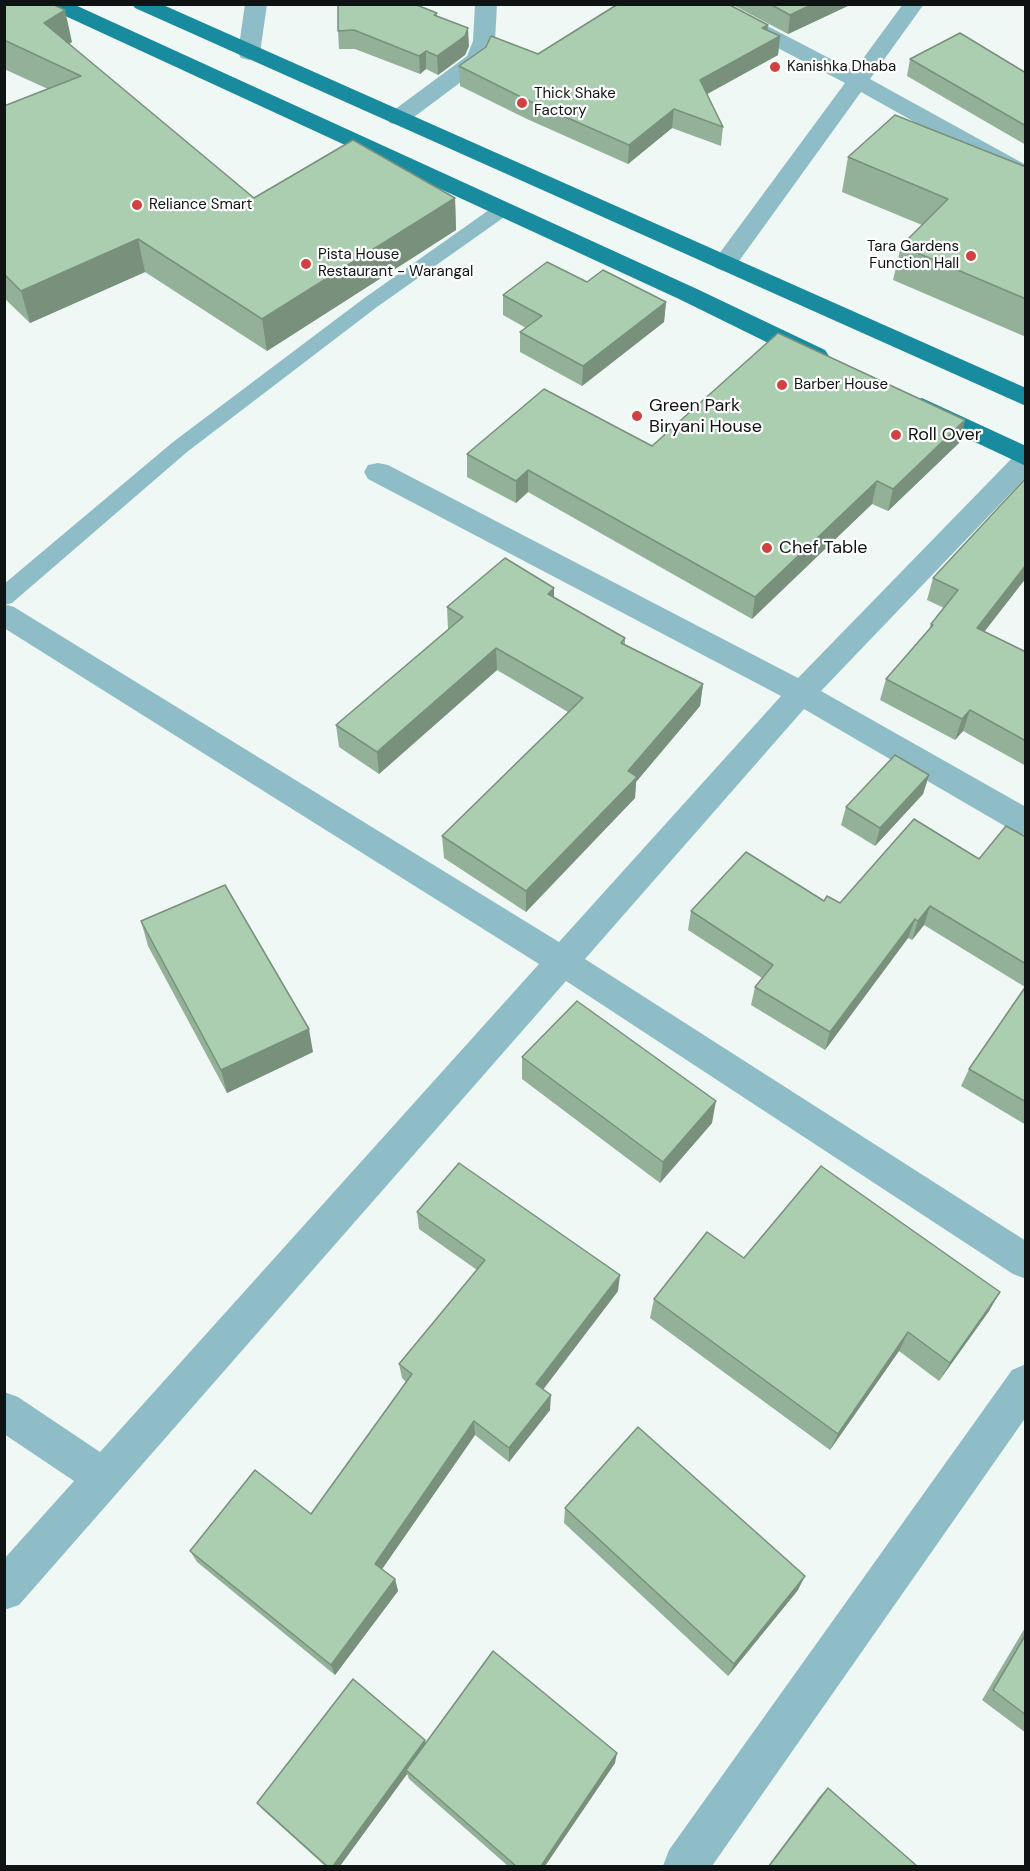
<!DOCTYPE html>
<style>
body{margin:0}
#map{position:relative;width:1030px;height:1871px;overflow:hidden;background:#f0f8f6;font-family:"DM Sans",sans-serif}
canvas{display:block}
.frame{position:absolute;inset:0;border:6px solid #101313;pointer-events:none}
</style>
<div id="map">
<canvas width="1030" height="1871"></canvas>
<div class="frame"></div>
</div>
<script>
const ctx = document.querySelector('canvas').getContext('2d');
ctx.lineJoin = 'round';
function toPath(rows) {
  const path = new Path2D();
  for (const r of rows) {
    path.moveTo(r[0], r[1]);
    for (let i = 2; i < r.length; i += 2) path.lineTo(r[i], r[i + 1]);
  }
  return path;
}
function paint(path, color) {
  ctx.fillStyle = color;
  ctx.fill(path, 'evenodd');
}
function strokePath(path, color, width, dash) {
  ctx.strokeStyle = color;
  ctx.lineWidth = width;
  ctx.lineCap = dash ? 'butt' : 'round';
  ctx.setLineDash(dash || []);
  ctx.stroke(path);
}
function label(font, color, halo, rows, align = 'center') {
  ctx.font = font + ' "DM Sans",sans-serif';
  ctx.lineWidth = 4.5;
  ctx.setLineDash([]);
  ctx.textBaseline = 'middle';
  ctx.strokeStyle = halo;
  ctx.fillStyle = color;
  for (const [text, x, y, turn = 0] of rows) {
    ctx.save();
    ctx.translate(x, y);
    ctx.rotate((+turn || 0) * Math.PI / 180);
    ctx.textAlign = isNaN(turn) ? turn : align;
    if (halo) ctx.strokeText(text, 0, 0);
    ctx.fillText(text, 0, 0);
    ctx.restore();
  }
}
paint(toPath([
 [503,203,510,205,512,209,510,213,377,307,187,452,12,603,4,605,4,584,173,442,363,299,496,205,503,203]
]), '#8ebdc7');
paint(toPath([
 [245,4,267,4,260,53,257,58,249,60,241,58,238,53,245,4],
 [475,4,497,4,495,41,485,64,406,123,398,125,390,123,387,118,390,113,467,56,473,41,475,4],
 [698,4,725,4,854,71,903,4,924,4,870,79,1026,165,1026,182,1018,180,861,92,734,268,725,271,716,268,713,263,716,258,845,83,701,8,698,4],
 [1026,451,1026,477,821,691,1026,807,1026,835,1015,832,804,709,585,959,1026,1241,1026,1279,1013,1274,566,981,19,1605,4,1610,4,1559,74,1481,4,1434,4,1392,18,1397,100,1452,539,964,4,628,4,604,14,607,559,942,781,696,368,479,364,472,368,465,378,463,388,465,798,678,1016,454,1026,451],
 [1026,1364,1026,1417,712,1866,663,1866,669,1850,1012,1370,1026,1364]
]), '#8ebdc7');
paint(toPath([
 [45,4,73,4,697,289,825,350,829,356,825,362,816,364,807,362,679,299,48,8,45,4],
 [132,4,161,4,1026,388,1026,406,135,8,132,4],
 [922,398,1026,446,1026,466,913,413,909,407,913,401,922,398]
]), '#198b9e');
paint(toPath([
 [4,4,72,42,69,44,254,198,455,198,456,230,267,351,145,272,30,323,4,298,4,106,48,89,4,69],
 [731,4,852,4,788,34],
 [437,13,437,16,469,46,465,55,438,75,426,69,420,74,355,49,339,49,338,31],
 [767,30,780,36,778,55,707,94,723,127,721,146,672,128,628,164,527,119,460,86,459,66,538,54],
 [910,59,1026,73,1026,145,907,76],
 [848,157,1026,167,1026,337,893,280,901,246,922,225,842,192],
 [587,282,666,302,664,322,582,386,520,352,520,332,526,328,503,315,503,295],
 [965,420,959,443,888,511,872,504,752,619,528,492,516,503,467,477,467,454,652,446],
 [1026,478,1026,578,984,632,1026,652,1026,766,963,731,955,740,880,700,886,679,929,629,931,624,944,608,927,600,933,578],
 [554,588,554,598,625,638,625,644,703,684,700,706,636,782,635,798,526,912,444,858,442,836,568,712,497,670,379,774,339,747,336,725,448,629,447,607],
 [929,775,923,794,875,846,841,825,846,807],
 [1026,837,1026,1125,961,1086,969,1069,1025,987,924,925,912,940,908,938,825,1050,751,1005,755,987,762,978,688,930,691,911,824,901,840,903,979,859],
 [141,921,313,1052,227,1093,148,946],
 [522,1057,712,1123,660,1183,522,1079],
 [417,1212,618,1291,543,1389,550,1410,509,1462,475,1435,382,1569,395,1579,398,1591,335,1675,197,1562,190,1551,311,1514,406,1382,402,1378,399,1364,477,1270,419,1229],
 [654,1299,989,1311,939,1381,899,1351,830,1450,650,1318],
 [565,1508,798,1590,728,1676,564,1523],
 [1026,1626,1026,1733,982,1700],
 [426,1743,615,1763,545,1866,508,1866,409,1779,407,1774,340,1866,325,1866,262,1809,257,1803],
 [828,1788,917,1866,768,1866,820,1796]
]), '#93b198');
paint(toPath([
 [813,4,852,4,788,34,790,15],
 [65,10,72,42,52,55,44,23],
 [768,25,766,44,780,36,778,55,698,99,700,80,762,28],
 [468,28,469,46,465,55,438,75,437,56],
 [426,51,426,69,420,74,419,56],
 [674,109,672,128,628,164,629,145],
 [455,198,456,230,267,351,262,319],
 [138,239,145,272,30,323,21,291],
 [666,302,664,322,582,386,583,366],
 [965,420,959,443,888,511,893,489],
 [528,470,528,492,516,503,516,481],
 [877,481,872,504,752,619,755,597],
 [1026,565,1026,578,970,650,977,628],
 [554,588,554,611,548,594],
 [496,648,497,670,379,774,377,752],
 [703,684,700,706,636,782,635,798,526,912,526,891],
 [970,710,963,731,955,740,962,719],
 [929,775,923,794,875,846,880,828],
 [930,906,924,925,912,940,918,921],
 [915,919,908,938,825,1050,830,1032],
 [309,1029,313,1052,227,1093,221,1070],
 [716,1101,712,1123,660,1183,663,1162],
 [620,1275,618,1291,536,1399,536,1384],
 [1000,1292,989,1311,939,1381,950,1363],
 [908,1332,899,1351,830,1450,838,1434],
 [551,1395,550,1410,509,1462,509,1448],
 [474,1421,475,1435,378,1575,375,1564],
 [805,1576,798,1590,728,1676,734,1664],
 [395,1579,398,1591,335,1675,331,1665],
 [425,1740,427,1747,406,1770,407,1774,340,1866,333,1866],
 [617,1753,615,1763,545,1866,541,1866]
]), '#78907c');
const building = toPath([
 [4,4,52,4,65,10,44,23,254,198,353,140,455,198,262,319,138,239,21,291,4,274,4,106,81,76,4,40,4,4],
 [338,4,414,4,437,13,434,15,468,28,465,36,437,56,426,51,419,56,354,30,338,31,338,4],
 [618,4,728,4,768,25,762,28,780,36,700,80,723,127,674,109,629,145,527,100,459,66,486,47,491,36,538,54,618,4],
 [770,4,813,4,790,15,770,4],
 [960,33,1026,73,1026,126,910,59,960,33],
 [895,115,1026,167,1026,299,901,246,948,199,848,157,895,115],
 [547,262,587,282,603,270,666,302,583,366,520,332,542,316,503,295,547,262],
 [778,333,965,420,893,489,877,481,755,597,528,470,516,481,467,454,544,389,652,446,778,333],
 [1026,478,1026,565,977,628,1026,652,1026,741,970,710,962,719,886,679,933,625,931,624,958,590,933,578,1026,478],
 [505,558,554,588,548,594,625,638,621,643,703,684,628,771,637,777,526,891,442,836,583,698,496,648,377,752,336,725,463,617,447,607,505,558],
 [895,755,929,775,880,828,846,807,895,755],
 [914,819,979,859,1006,826,1026,837,1026,964,930,906,918,921,915,919,830,1032,755,987,773,965,691,911,746,852,824,901,827,896,840,903,914,819],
 [225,885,309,1029,221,1070,141,921,225,885],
 [1026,986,1026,1102,969,1069,1026,986],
 [577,1001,716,1101,663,1162,522,1057,577,1001],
 [459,1163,620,1275,536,1384,551,1395,509,1448,474,1421,375,1564,395,1579,331,1665,190,1551,255,1470,311,1514,412,1374,399,1364,485,1260,417,1212,459,1163],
 [821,1166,1000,1292,950,1363,908,1332,838,1434,654,1299,707,1232,744,1258,821,1166],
 [638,1427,805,1576,734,1664,565,1508,638,1427],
 [1026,1634,1026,1715,993,1690,1026,1634],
 [493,1651,617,1753,541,1866,516,1866,406,1770,493,1651],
 [353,1679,425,1740,333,1866,327,1866,257,1803,353,1679],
 [828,1788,917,1866,769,1866,828,1788]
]);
paint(building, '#abceb1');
strokePath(building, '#78907c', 1.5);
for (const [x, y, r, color] of [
 [775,67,6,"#d04141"],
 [522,103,6,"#d04141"],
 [137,205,6,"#d04141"],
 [971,256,6,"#d04141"],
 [306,264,6,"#d04141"],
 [782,385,6,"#d04141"],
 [637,416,6,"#d04141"],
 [896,435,6,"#d04141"],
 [767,548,6,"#d04141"]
]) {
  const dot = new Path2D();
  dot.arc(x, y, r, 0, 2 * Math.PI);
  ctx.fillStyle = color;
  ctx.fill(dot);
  strokePath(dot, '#fff', 2);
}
label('15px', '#101313', '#fff', [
 ["Kanishka Dhaba",787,67],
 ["Thick Shake",534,94],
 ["Factory",534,111],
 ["Reliance Smart",149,205],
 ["Tara Gardens",959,247,"right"],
 ["Function Hall",959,264,"right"],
 ["Pista House",318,255],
 ["Restaurant - Warangal",318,272],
 ["Barber House",794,385]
], 'left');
label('18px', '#101313', '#fff', [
 ["Green Park",649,406],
 ["Biryani House",649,427],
 ["Roll Over",908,435],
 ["Chef Table",779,548]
], 'left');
</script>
